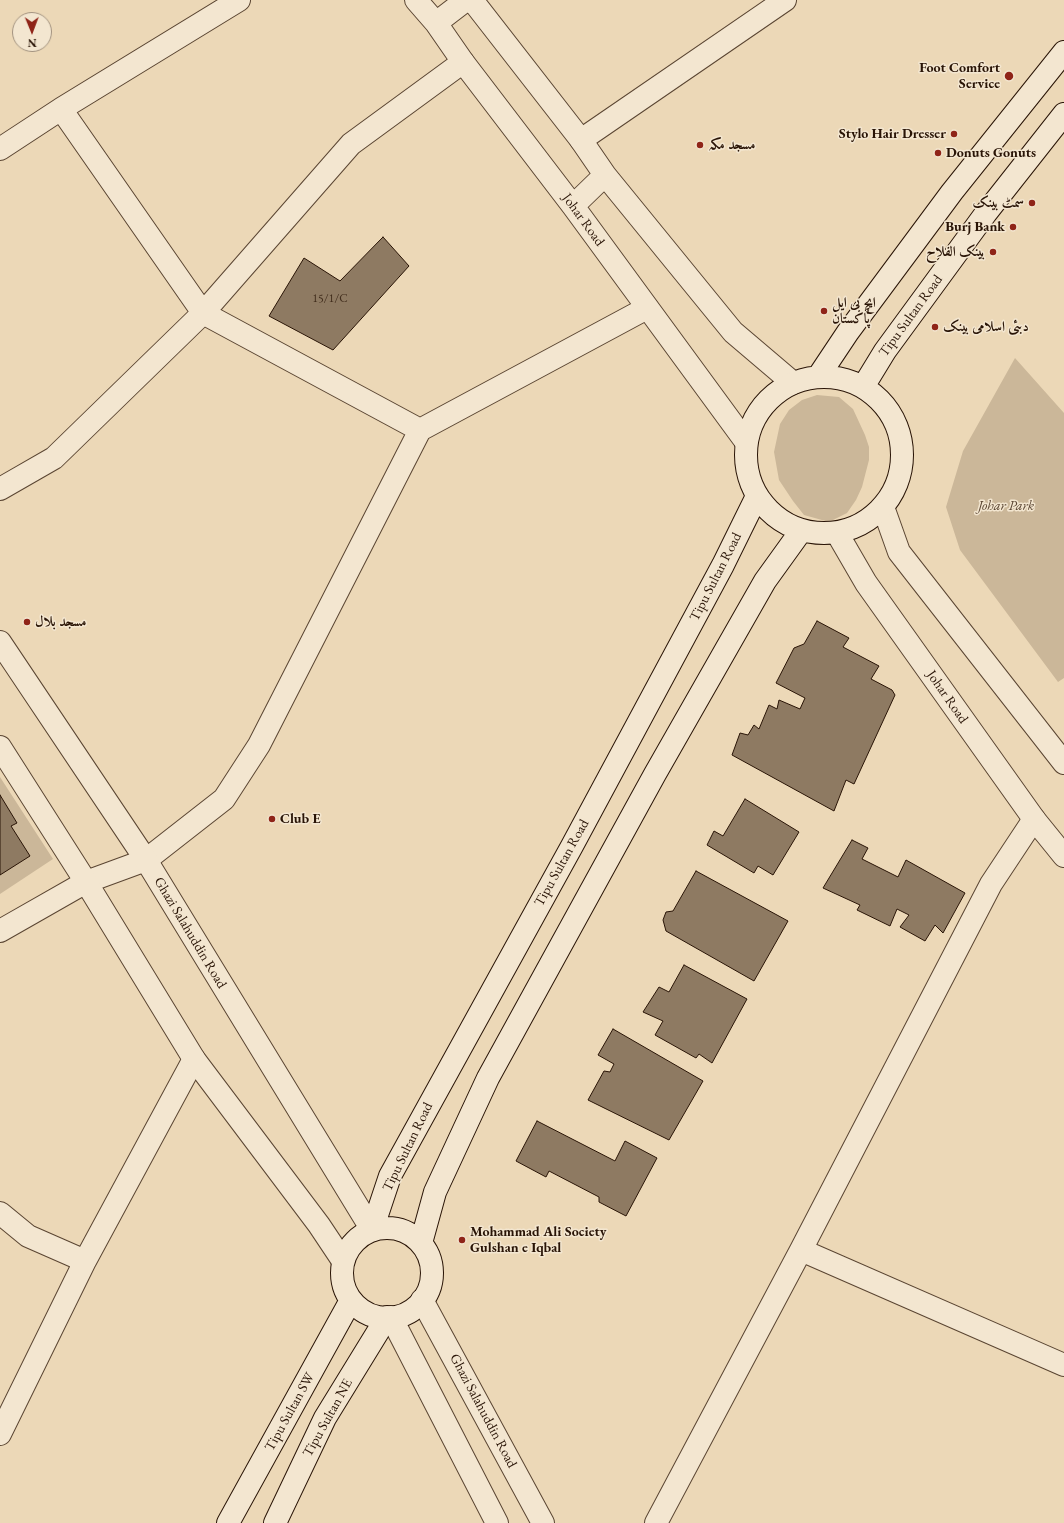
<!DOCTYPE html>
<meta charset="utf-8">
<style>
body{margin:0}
#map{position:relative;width:1064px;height:1523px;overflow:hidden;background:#ecd8b7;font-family:"EB Garamond",serif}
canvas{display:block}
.north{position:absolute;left:12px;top:12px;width:40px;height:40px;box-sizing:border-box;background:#f3e6d0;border:1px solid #a2927f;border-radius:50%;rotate:179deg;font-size:11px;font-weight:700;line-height:16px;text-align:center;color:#291406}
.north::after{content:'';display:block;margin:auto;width:14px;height:18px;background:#8f2418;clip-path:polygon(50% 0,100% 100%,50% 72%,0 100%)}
</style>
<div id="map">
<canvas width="1064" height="1523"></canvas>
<div class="north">N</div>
</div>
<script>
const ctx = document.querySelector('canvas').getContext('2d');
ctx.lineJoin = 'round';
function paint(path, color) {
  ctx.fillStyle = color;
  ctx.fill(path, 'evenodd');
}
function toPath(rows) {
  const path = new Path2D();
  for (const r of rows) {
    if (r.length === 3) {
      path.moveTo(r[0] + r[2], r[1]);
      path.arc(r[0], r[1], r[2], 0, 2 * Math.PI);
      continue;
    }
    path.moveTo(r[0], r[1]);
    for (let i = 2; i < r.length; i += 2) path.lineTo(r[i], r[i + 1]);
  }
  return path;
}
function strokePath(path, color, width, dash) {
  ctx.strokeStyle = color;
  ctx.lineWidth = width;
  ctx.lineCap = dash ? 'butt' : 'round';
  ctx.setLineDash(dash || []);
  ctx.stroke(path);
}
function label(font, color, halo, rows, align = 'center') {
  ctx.font = font + ' "EB Garamond",Amiri,serif';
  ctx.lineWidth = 3;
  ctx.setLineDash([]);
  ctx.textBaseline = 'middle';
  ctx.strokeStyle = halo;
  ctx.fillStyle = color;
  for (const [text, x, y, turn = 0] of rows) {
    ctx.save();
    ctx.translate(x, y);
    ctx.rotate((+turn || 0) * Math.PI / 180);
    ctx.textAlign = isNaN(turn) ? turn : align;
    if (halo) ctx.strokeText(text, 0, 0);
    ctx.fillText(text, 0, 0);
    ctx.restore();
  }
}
paint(toPath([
 [1015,358,1064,413,1064,678,1058,682,960,550,946,507,963,451],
 [817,395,839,397,853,409,865,435,869,447,869,460,862,487,856,500,847,513,829,522,804,515,793,501,779,480,774,452,780,424,789,410,802,400],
 [0,777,53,859,0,894]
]), '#cbb799');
const building = toPath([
 [383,237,409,266,333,350,269,316,304,258,340,281,383,237],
 [817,621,849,638,843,647,879,666,871,679,892,690,895,695,854,784,846,780,834,811,732,755,740,733,748,735,754,725,759,729,769,705,777,709,779,700,800,709,805,698,776,683,794,648,804,644,817,621],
 [0,795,17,823,11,826,30,856,0,875,0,795],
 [745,799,799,832,773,875,758,866,754,873,707,845,714,831,723,836,745,799],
 [852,840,868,848,862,859,898,877,906,860,965,893,943,933,935,925,925,941,900,927,909,915,897,909,890,926,857,910,860,905,823,888,852,840],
 [696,871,788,921,754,981,666,931,663,920,666,912,673,911,696,871],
 [684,965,747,999,712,1063,699,1054,696,1058,655,1035,663,1021,643,1012,659,987,669,992,684,965],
 [613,1029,703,1081,669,1140,588,1100,604,1071,610,1072,614,1064,598,1055,613,1029],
 [537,1121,615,1161,625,1141,657,1158,626,1216,599,1202,599,1197,549,1171,546,1177,516,1161,537,1121]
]);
paint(building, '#8e7a62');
strokePath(building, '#291406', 1);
const minor = toPath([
 [61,109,203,313,420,430],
 [581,140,785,0],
 [0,149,61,109,239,0],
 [0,489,54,458,203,313,351,144,463,62],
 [0,931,86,882,146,860,224,799,259,745,420,430,647,308],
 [0,1213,28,1236,85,1261],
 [801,1250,1064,1365],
 [0,1434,85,1261,194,1059],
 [656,1523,801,1250,991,884,1034,819]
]);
const tertiary = toPath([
 [416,0,436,23,463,62,573,206,746,442],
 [472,0,581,140,605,175,733,332,793,383],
 [436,23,466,0],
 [573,206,605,175],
 [883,507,899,552,1064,763],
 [837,533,866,583,1034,819,1064,856],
 [0,642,146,860,372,1230],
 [0,747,86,882,194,1059,319,1225,343,1261],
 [422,1300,543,1523],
 [391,1317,497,1523]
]);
const secondary = toPath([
 [824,455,78],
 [818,377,848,332,952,192,1064,52],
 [863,387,885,351,986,213,1064,114],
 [387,1273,45],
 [372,1230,390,1176,572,846,723,565,757,496],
 [421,1243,435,1192,488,1078,655,774,765,581,801,531],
 [228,1523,351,1300],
 [275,1523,325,1418,387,1317]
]);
strokePath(minor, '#5a4532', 24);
strokePath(tertiary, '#5a4532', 24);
strokePath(secondary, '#291406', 24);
strokePath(minor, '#f3e6d0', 22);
strokePath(tertiary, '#f3e6d0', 22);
strokePath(secondary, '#f3e6d0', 22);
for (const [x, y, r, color] of [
 [1009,76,5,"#8f2418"],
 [954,134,4,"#8f2418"],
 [700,145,4,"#8f2418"],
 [938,153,4,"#8f2418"],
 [1032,203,4,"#8f2418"],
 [1013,227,4,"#8f2418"],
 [993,252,4,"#8f2418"],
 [824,311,4,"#8f2418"],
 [935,327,4,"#8f2418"],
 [27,622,4,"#8f2418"],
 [272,819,4,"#8f2418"],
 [462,1240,4,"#8f2418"]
]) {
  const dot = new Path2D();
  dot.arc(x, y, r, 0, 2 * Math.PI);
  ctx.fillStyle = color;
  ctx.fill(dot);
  strokePath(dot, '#f3e6d0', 1.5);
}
label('12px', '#422e1d', null, [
 ["15/1/C",330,299]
]);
label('bold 14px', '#291406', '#f3e6d0', [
 ["Foot Comfort",1000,68,"right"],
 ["Service",1000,84,"right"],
 ["Stylo Hair Dresser",946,134,"right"],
 ["مسجد مکہ",708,145],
 ["Donuts Gonuts",946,153],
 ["سمٹ بینک",1024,203,"right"],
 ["Burj Bank",1005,227,"right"],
 ["بینک الفلاح",985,252,"right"],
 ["ایچ بی ایل",832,303],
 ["پاکستان",832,319],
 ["دبئی اسلامی بینک",943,327],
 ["مسجد بلال",35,622],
 ["Club E",280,819],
 ["Mohammad Ali Society",470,1232],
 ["Gulshan e Iqbal",470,1248]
], 'left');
label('14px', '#291406', '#f3e6d0', [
 ["Johar Road",583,220,54],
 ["Tipu Sultan Road",911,316,-54],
 ["Tipu Sultan Road",716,577,-63],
 ["Johar Road",947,697,55],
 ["Tipu Sultan Road",562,863,-61],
 ["Ghazi Salahuddin Road",190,933,59],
 ["Tipu Sultan Road",408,1147,-64],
 ["Ghazi Salahuddin Road",483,1411,62],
 ["Tipu Sultan SW",290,1412,-61],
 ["Tipu Sultan NE",328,1418,-61]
]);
label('italic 14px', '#5a4532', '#f3e6d0', [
 ["Johar Park",1006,506]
]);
</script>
